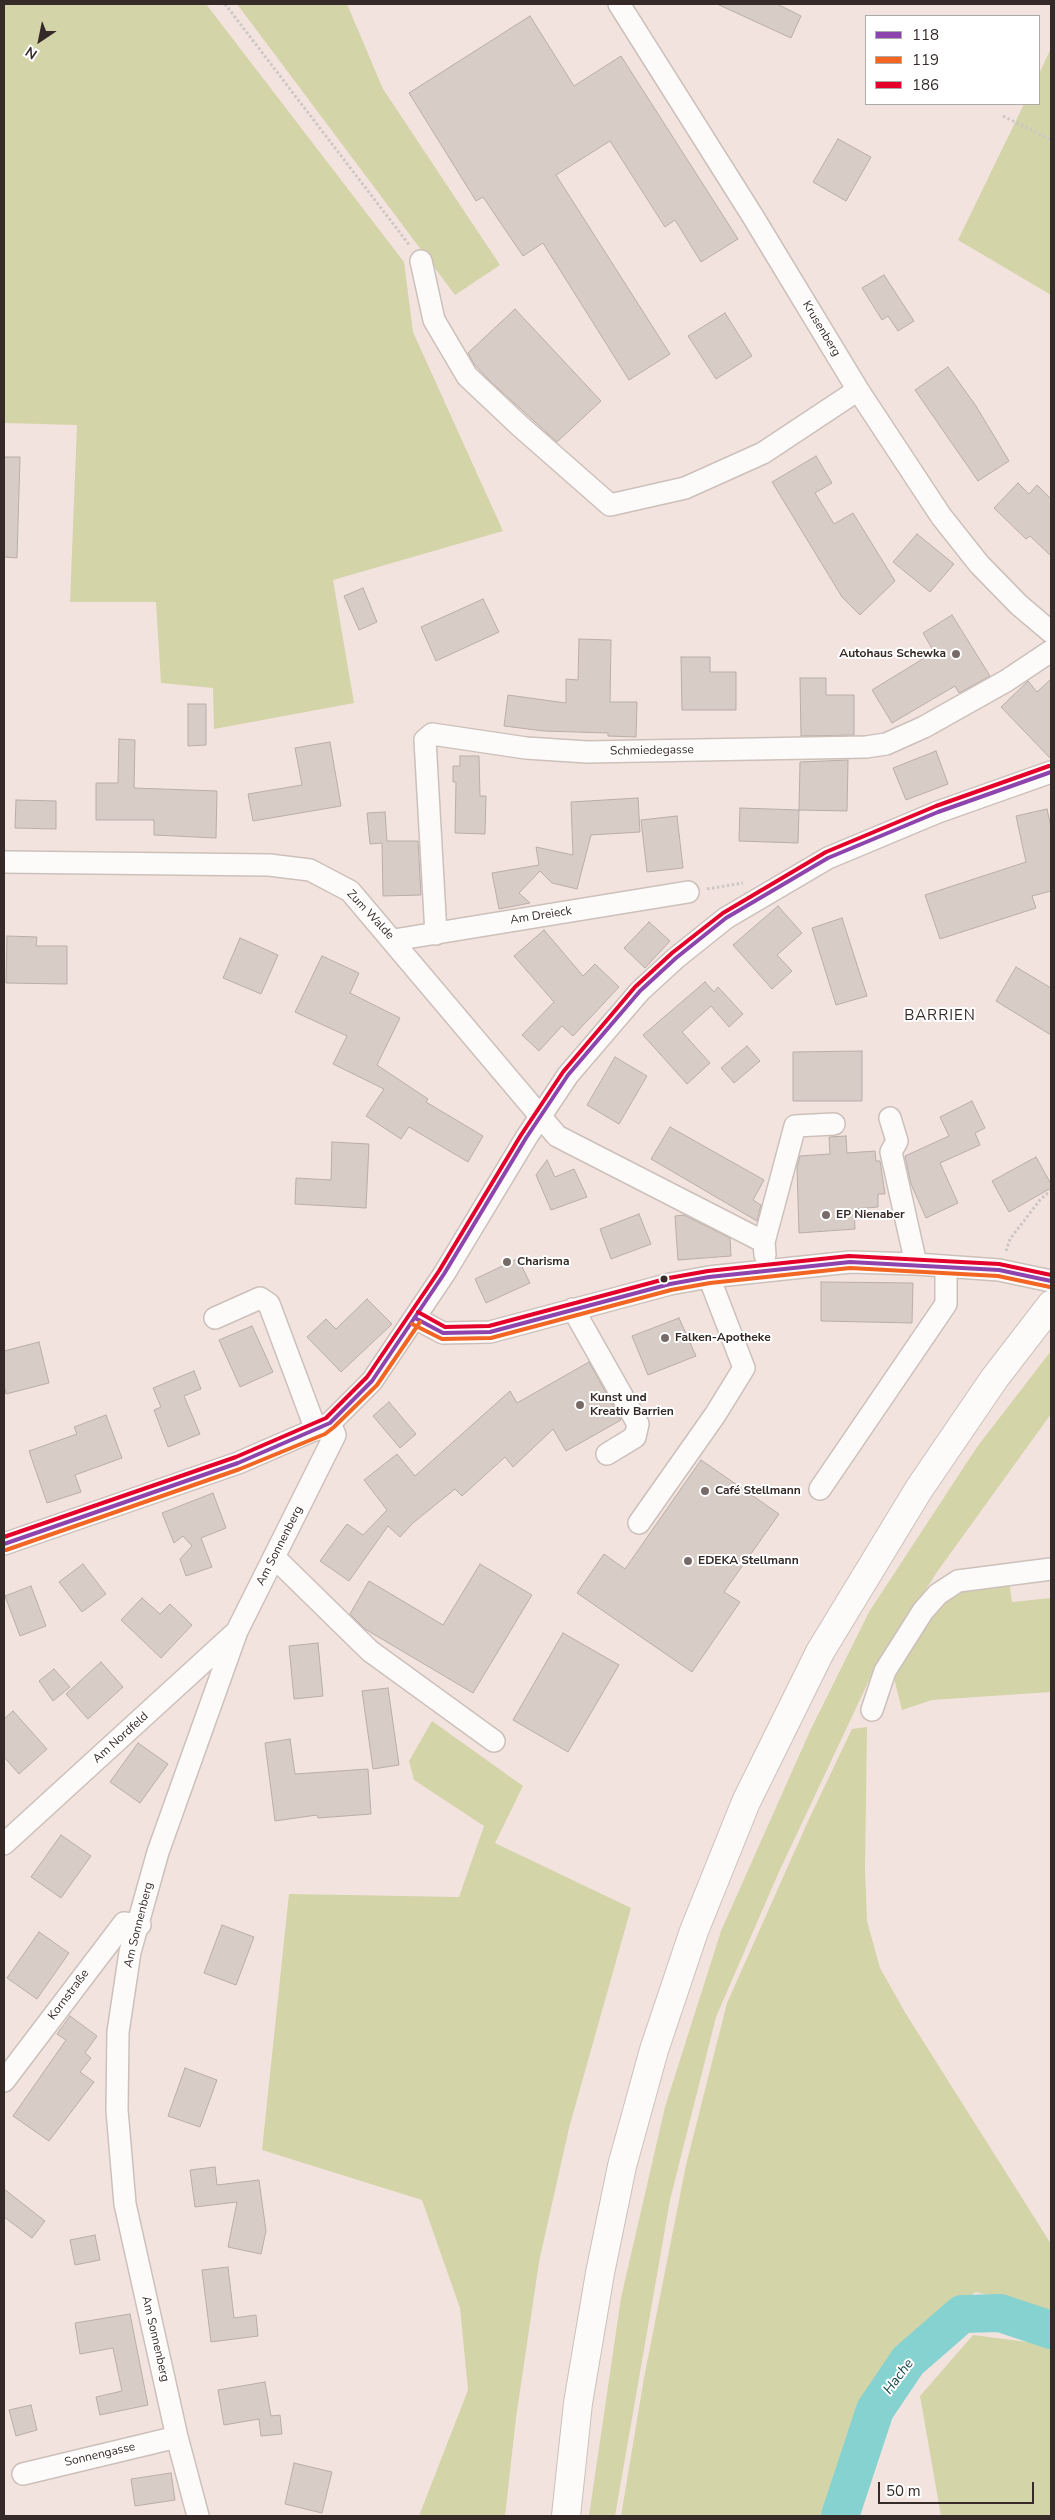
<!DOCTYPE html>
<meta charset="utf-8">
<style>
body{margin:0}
#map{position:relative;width:1055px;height:2520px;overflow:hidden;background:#f3e3de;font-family:"Nunito Sans",sans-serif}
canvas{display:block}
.frame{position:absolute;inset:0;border:5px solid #352a27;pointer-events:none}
.legend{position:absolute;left:865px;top:15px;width:175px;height:90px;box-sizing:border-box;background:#fff;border:1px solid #aeaaa9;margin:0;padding:6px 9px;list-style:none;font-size:15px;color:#352a27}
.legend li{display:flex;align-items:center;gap:10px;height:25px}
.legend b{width:25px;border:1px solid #aeaaa9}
.north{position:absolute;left:15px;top:15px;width:50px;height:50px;-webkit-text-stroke:4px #fff;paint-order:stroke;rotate:214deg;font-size:14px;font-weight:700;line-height:20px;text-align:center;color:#352a27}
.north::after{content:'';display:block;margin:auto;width:18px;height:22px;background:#352a27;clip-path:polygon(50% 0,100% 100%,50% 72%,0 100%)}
.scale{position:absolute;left:878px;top:2482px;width:156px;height:22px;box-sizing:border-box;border:2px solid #352a27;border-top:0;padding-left:6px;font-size:15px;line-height:18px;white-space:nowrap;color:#352a27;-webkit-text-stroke:4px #fff;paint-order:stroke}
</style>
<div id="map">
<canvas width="1055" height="2520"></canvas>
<div class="frame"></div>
<ul class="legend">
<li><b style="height:6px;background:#8e44ad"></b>118</li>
<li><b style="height:6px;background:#f26522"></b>119</li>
<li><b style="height:6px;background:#e4002b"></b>186</li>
</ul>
<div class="north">N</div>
<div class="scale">50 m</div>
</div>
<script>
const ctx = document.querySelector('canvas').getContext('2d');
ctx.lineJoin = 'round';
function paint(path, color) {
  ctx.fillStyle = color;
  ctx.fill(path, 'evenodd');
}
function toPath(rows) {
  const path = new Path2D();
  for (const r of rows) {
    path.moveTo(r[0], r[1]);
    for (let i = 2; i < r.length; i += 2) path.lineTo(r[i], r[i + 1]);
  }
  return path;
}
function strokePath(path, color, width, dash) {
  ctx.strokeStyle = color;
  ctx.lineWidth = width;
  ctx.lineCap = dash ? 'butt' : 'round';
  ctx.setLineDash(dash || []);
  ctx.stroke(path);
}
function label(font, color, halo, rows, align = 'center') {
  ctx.font = font + ' "Nunito Sans",sans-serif';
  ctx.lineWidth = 4;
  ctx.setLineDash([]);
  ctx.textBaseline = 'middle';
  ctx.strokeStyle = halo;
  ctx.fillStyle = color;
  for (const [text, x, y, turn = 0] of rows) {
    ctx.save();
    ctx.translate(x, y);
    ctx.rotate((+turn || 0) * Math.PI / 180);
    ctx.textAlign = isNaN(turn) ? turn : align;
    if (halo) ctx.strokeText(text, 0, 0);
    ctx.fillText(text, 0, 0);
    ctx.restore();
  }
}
paint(toPath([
 [4,4,206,4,404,262,413,332,503,531,333,580,354,703,214,729,213,688,161,683,156,602,70,602,77,425,4,423],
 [237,4,347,4,383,89,500,265,455,295],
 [1051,48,1051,295,958,240,1024,104,1039,104,1039,74],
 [1051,1351,1051,1414,937,1572,872,1674,778,1874,716,2017,670,2200,615,2516,589,2516,621,2298,665,2107,721,1931,810,1731,869,1612,977,1447],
 [1009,1581,1012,1602,1051,1598,1051,1692,932,1700,902,1710,894,1678,899,1663,930,1611,952,1591],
 [432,1721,523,1786,495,1843,631,1908,569,2128,539,2262,516,2418,505,2516,419,2516,468,2390,460,2308,422,2200,262,2150,289,1894,459,1897,484,1826,414,1780,409,1761],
 [867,1727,865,1870,867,1921,880,1968,906,2014,1051,2244,1051,2312,1039,2314,1005,2299,976,2292,946,2311,902,2347,849,2435,822,2516,621,2516,644,2378,686,2165,727,2003,809,1819,852,1729],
 [973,2335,1051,2345,1051,2516,941,2516,920,2396]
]), '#d3d4a8');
strokePath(toPath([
 [840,2516,875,2410,908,2361,962,2314,1000,2313,1051,2330]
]), '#85d2d1', 38);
const building = toPath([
 [717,4,777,4,801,16,791,38,717,4],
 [530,16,574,86,621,56,738,239,701,262,675,220,665,227,610,141,556,175,670,354,629,380,543,243,523,256,483,197,476,201,409,93,530,16],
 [838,139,871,157,846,201,813,182,838,139],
 [884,275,914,321,898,331,888,316,882,320,862,288,884,275],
 [515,309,601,401,557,442,489,380,474,364,468,353,515,309],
 [725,313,752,356,716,379,688,336,725,313],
 [948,367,976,406,1009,461,978,481,915,390,948,367],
 [816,456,832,483,815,493,834,524,853,513,895,581,860,615,842,597,772,482,816,456],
 [4,457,20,457,17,558,4,557,4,457],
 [1018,483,1029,494,1037,485,1051,499,1051,556,1030,536,1026,539,994,508,1018,483],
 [917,534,954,564,930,592,893,562,917,534],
 [363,588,377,622,359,630,344,596,363,588],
 [483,599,499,632,436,661,421,627,483,599],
 [952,615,990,676,959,693,955,686,892,723,872,690,934,652,923,633,952,615],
 [579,639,611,640,610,702,637,702,636,737,608,736,608,733,544,731,504,726,508,695,566,703,566,679,578,680,579,639],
 [681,657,710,657,710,672,736,672,736,710,682,710,681,657],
 [800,678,826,678,826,695,854,695,854,735,801,736,800,678],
 [1051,679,1051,759,1001,707,1028,681,1037,692,1051,679],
 [188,704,206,704,206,745,188,746,188,704],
 [119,739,135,740,134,788,217,791,216,838,154,835,154,820,96,820,96,783,118,783,119,739],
 [330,742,341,806,253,821,248,794,302,785,295,748,330,742],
 [936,751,948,784,906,800,893,768,936,751],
 [460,756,479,756,480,796,486,796,485,834,455,833,456,782,453,782,453,766,460,766,460,756],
 [848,760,847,811,799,810,800,762,848,760],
 [638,798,640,832,591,835,577,889,552,883,540,871,519,893,530,903,499,909,492,873,539,865,536,847,573,855,571,802,638,798],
 [16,800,56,801,56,829,15,828,16,800],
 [740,808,799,810,798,843,739,841,740,808],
 [1047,809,1051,827,1051,891,1032,896,1036,908,940,939,925,895,1026,862,1016,816,1047,809],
 [385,812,387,841,418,841,421,895,383,896,382,843,370,844,367,813,385,812],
 [677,816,683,868,647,872,641,820,677,816],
 [778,906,802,933,777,955,792,971,772,989,733,945,778,906],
 [842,918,867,996,836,1005,812,928,842,918],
 [649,922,670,941,645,968,624,948,649,922],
 [544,930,583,976,595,964,619,987,573,1036,562,1026,539,1051,522,1035,554,1002,514,956,544,930],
 [7,936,37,937,36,946,67,946,67,984,6,983,7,936],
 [240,938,278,955,261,994,223,978,240,938],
 [322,956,359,973,350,993,400,1018,377,1065,428,1099,426,1102,483,1136,468,1162,409,1127,401,1139,366,1116,384,1089,333,1064,347,1036,295,1012,322,956],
 [1016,967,1051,988,1051,1035,996,1001,1016,967],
 [705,982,714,992,718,987,743,1014,729,1027,711,1006,682,1032,710,1063,687,1084,643,1035,705,982],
 [747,1046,760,1061,734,1083,721,1068,747,1046],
 [862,1051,862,1101,793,1101,793,1052,862,1051],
 [615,1057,647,1076,619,1124,587,1105,615,1057],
 [972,1101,985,1128,975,1133,980,1145,940,1163,958,1203,926,1218,911,1184,905,1156,949,1136,940,1117,972,1101],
 [670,1127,764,1180,753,1200,761,1205,757,1221,651,1159,670,1127],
 [846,1136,847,1153,875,1151,876,1161,880,1161,885,1194,878,1194,878,1207,854,1209,855,1229,799,1233,797,1167,800,1156,830,1154,829,1137,846,1136],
 [332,1142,369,1144,366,1208,295,1204,296,1178,331,1180,332,1142],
 [1036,1157,1051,1184,1051,1188,1009,1212,992,1181,1036,1157],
 [547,1160,555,1177,574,1169,587,1197,551,1210,536,1175,547,1160],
 [639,1214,651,1244,611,1259,600,1229,639,1214],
 [684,1215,730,1238,731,1256,678,1260,675,1216,684,1215],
 [515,1260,519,1261,530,1283,486,1303,475,1279,515,1260],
 [821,1282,913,1283,912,1323,821,1321,821,1282],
 [367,1299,392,1324,341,1372,307,1337,326,1319,336,1329,367,1299],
 [679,1318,696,1356,648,1375,632,1336,679,1318],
 [252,1326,273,1372,240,1387,219,1340,252,1326],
 [39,1342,49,1383,6,1394,4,1385,4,1351,39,1342],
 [589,1362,621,1420,566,1451,553,1429,513,1467,505,1457,462,1496,455,1489,413,1523,400,1537,388,1526,349,1581,320,1561,347,1524,363,1535,387,1510,364,1480,397,1454,415,1476,510,1391,517,1403,589,1362],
 [194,1371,201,1389,184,1396,200,1434,168,1447,154,1410,161,1407,153,1388,194,1371],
 [389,1402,416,1434,400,1448,373,1416,389,1402],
 [106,1415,122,1458,75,1475,81,1492,47,1503,29,1451,77,1434,74,1427,106,1415],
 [701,1460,779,1514,724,1592,740,1602,692,1672,577,1593,604,1554,625,1569,701,1460],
 [213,1493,226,1528,201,1538,212,1567,186,1576,180,1559,192,1546,183,1536,174,1543,162,1513,213,1493],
 [83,1564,106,1594,82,1612,59,1582,83,1564],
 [480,1564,532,1595,473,1693,365,1629,350,1614,369,1581,443,1625,480,1564],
 [31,1586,46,1626,20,1636,5,1596,31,1586],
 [142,1598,160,1614,170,1604,192,1625,161,1658,121,1620,142,1598],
 [563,1633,619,1665,568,1752,513,1720,563,1633],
 [318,1643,323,1696,294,1699,289,1646,318,1643],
 [101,1662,123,1687,88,1719,66,1694,101,1662],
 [54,1669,70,1687,53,1701,39,1681,54,1669],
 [388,1688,399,1765,373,1769,362,1691,388,1688],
 [13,1711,47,1749,19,1774,4,1757,4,1719,13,1711],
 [290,1739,295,1774,368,1769,371,1814,318,1818,317,1815,275,1821,265,1743,290,1739],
 [138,1743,168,1764,140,1803,110,1782,138,1743],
 [61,1835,91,1856,61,1898,31,1877,61,1835],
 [222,1925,254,1937,236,1985,204,1973,222,1925],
 [39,1932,69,1953,37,1999,7,1978,39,1932],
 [70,2016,97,2036,85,2053,91,2058,80,2072,94,2082,49,2141,13,2116,66,2040,57,2034,70,2016],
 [185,2068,217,2080,200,2127,168,2116,185,2068],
 [215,2167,217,2185,259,2180,266,2231,261,2254,228,2247,237,2202,195,2207,190,2170,215,2167],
 [4,2189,45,2221,32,2238,4,2217,4,2189],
 [95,2235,100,2260,75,2265,70,2240,95,2235],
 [228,2267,234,2318,256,2315,258,2336,211,2342,202,2270,228,2267],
 [130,2314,148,2405,100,2415,96,2397,122,2391,113,2348,80,2354,75,2323,130,2314],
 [265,2382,271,2416,280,2415,282,2434,261,2436,259,2419,224,2425,218,2390,265,2382],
 [31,2405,37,2430,16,2436,9,2410,31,2405],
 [294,2463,332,2472,322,2513,285,2504,294,2463],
 [171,2473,175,2500,135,2506,131,2479,171,2473]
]);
paint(building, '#d8ccc7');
strokePath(building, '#b9ada9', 1);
const minor = toPath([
 [619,4,752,215,858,390,941,516,979,564,1019,605,1051,632],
 [421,261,434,320,467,376,520,426,610,505,685,488,763,453,858,390],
 [4,862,269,865,310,870,350,891,557,1136,764,1242],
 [436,934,425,740,432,734,526,748,587,752,866,747,886,744,924,727,1006,681,1051,651],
 [394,940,688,892],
 [890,1118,897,1141,891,1152,916,1264],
 [765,1255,764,1242,795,1126,834,1124],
 [573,1309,638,1424,635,1437,607,1454],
 [215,1318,260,1298,269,1304,316,1430],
 [415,1318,443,1333,490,1332,670,1284,709,1277,850,1262,916,1264,999,1270,1051,1281],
 [820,1489,946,1304,946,1266],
 [639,1523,715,1415,744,1368,709,1277],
 [4,1544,238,1463,330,1423,372,1381,444,1274,526,1138,568,1075,640,991,676,958,726,918,828,858,938,812,1051,772],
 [274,1557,370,1651,494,1741],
 [872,1710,885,1671,923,1611,938,1594,958,1581,1051,1569],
 [4,1844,235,1633],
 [4,2081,124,1923,140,1925],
 [23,2474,177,2437],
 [198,2516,177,2437,125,2204,117,2110,118,2032,130,1952,158,1852,237,1631,335,1435,330,1423]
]);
const major = toPath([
 [566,2516,578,2403,600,2273,622,2166,654,2050,694,1931,746,1802,820,1652,919,1489,994,1379,1051,1305]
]);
strokePath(minor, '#ccc0bb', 24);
strokePath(major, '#ccc0bb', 30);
strokePath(toPath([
 [225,4,410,246],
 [1003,116,1051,140],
 [707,889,743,883],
 [1006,1251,1010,1239,1040,1200,1051,1190]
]), '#ccc7c4', 3, [2.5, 2.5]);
strokePath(minor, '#fdfbfa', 21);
strokePath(major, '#fdfbfa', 28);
strokePath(toPath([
 [415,1318,443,1333,490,1332,670,1284,709,1277,850,1262,999,1270,1051,1281],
 [4,1544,238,1463,330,1423,372,1381,444,1274,526,1138,568,1075,640,991,676,958,726,918,828,858,938,812,1051,772]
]), '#8e44ad', 4);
strokePath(toPath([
 [412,1324,442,1339,491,1338,671,1290,710,1283,850,1268,998,1276,1050,1287],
 [6,1550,240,1469,325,1434,334,1427,377,1385,420,1322]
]), '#f26522', 4);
strokePath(toPath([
 [418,1312,445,1327,489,1326,669,1278,708,1271,849,1256,999,1264,1051,1275],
 [4,1537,236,1457,326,1418,367,1377,439,1271,521,1135,563,1072,635,987,672,953,723,913,826,852,936,806,1049,766]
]), '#e4002b', 4);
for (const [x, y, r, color] of [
 [956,654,5,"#786b67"],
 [826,1215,5,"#786b67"],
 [507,1262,5,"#786b67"],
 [664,1279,4.5,"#352a27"],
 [665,1338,5,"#786b67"],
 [580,1405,5,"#786b67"],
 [705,1491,5,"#786b67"],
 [688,1561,5,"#786b67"]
]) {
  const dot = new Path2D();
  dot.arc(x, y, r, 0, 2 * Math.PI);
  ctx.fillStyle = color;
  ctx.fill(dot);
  strokePath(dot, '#fff', 2);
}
label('12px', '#352a27', '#fff', [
 ["Krusenberg",821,329,59],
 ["Schmiedegasse",652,751,-1],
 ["Zum Walde",370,915,47],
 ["Am Dreieck",541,916,-9],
 ["Am Sonnenberg",280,1546,-63],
 ["Am Nordfeld",121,1738,-42],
 ["Am Sonnenberg",139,1925,-76],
 ["Kornstraße",69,1995,-53],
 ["Am Sonnenberg",155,2339,77],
 ["Sonnengasse",100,2455,-13]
]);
label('bold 12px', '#352a27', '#fff', [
 ["Autohaus Schewka",946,654,"right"],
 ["EP Nienaber",836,1215],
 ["Charisma",517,1262],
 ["Falken-Apotheke",675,1338],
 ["Kunst und",590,1398],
 ["Kreativ Barrien",590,1412],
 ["Café Stellmann",715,1491],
 ["EDEKA Stellmann",698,1561]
], 'left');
label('italic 14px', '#15494a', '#fff', [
 ["Hache",899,2377,-53]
]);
ctx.letterSpacing = '1px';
label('15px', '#352a27', '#fff', [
 ["BARRIEN",940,1016]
]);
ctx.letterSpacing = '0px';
</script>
